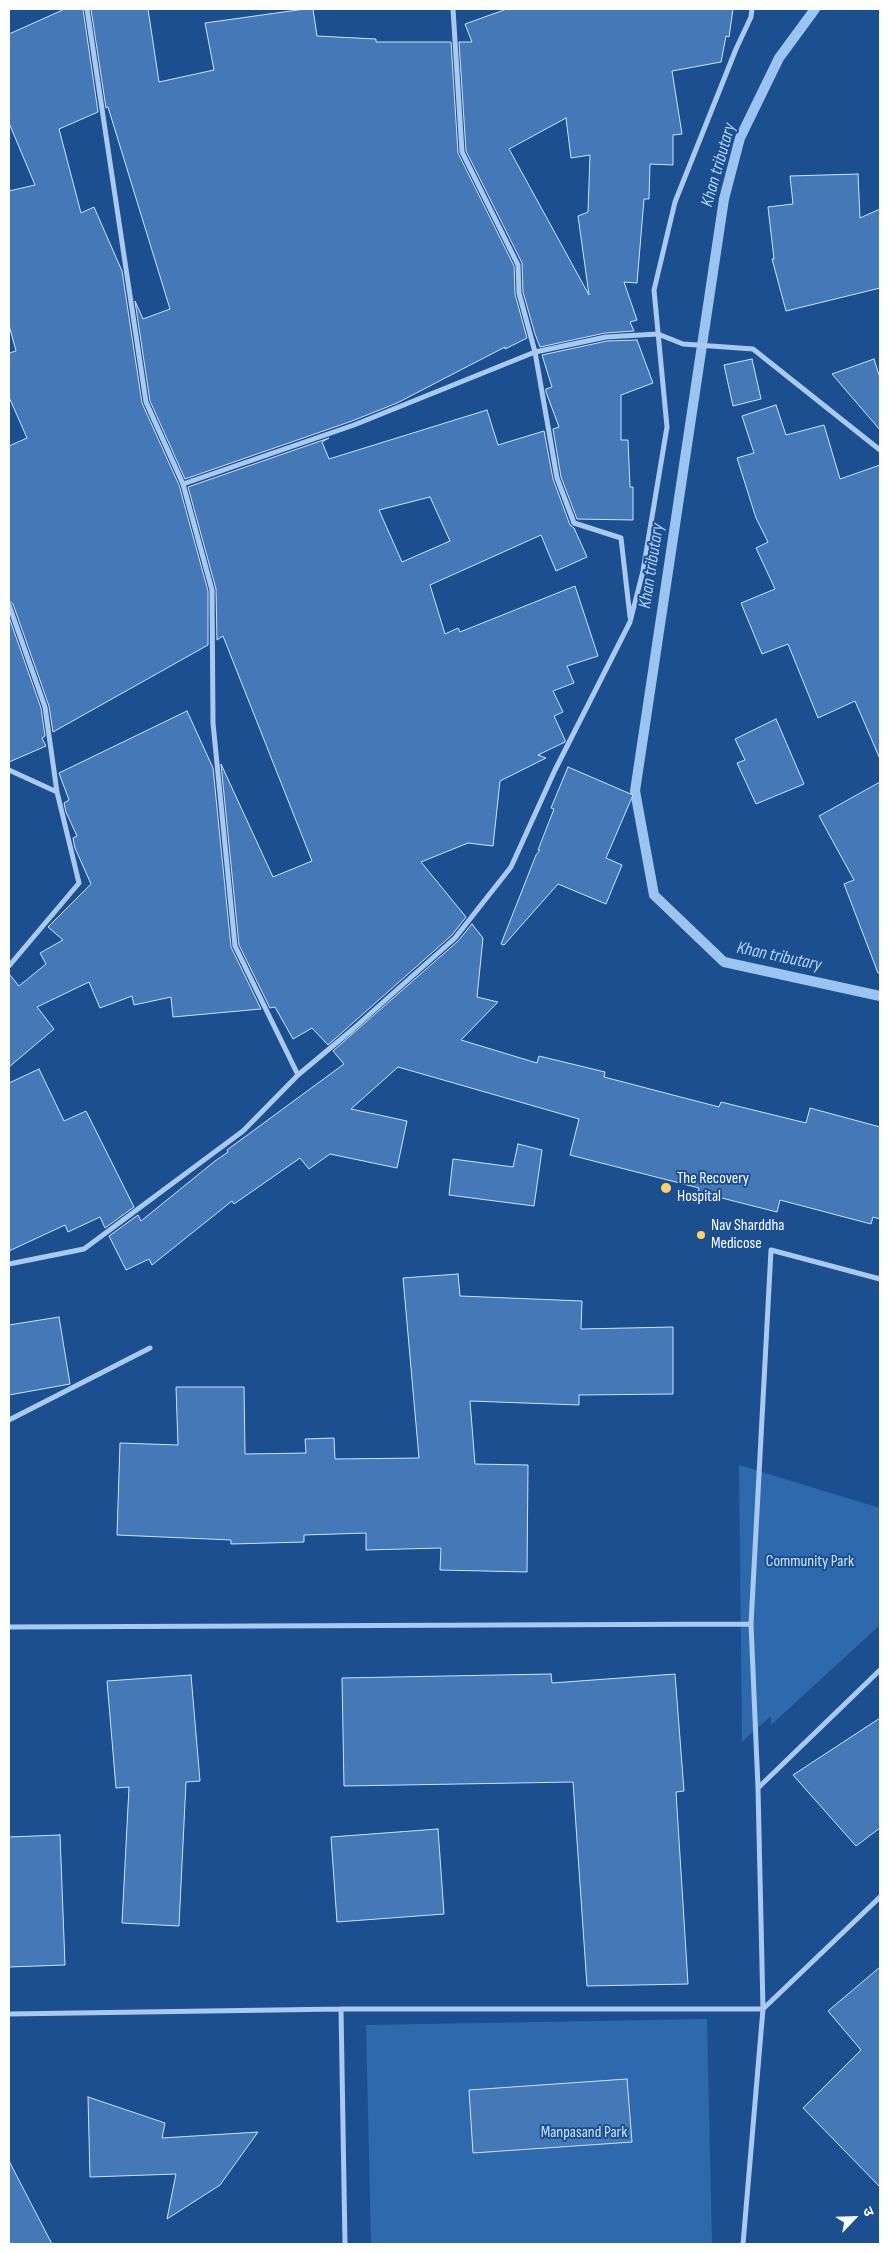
<!DOCTYPE html>
<meta charset="utf-8">
<style>
body{margin:0}
#map{position:relative;width:889px;height:2253px;overflow:hidden;background:#1b4f8f;font-family:"Sofia Sans Condensed","Noto Sans Devanagari",sans-serif}
canvas{display:block}
.frame{position:absolute;inset:0;border:10px solid #fff;pointer-events:none}
.north{position:absolute;left:829px;top:2193px;width:50px;height:50px;-webkit-text-stroke:4px #1b4f8f;paint-order:stroke;rotate:66deg;font-size:14px;font-weight:700;line-height:20px;text-align:center;color:#fff}
.north::after{content:'';display:block;margin:auto;width:18px;height:22px;background:#fff;clip-path:polygon(50% 0,100% 100%,50% 72%,0 100%)}
</style>
<div id="map">
<canvas width="889" height="2253"></canvas>
<div class="frame"></div>
<div class="north">उ</div>
</div>
<script>
const ctx = document.querySelector('canvas').getContext('2d');
ctx.lineJoin = 'round';
function paint(path, color) {
  ctx.fillStyle = color;
  ctx.fill(path, 'evenodd');
}
function toPath(rows) {
  const path = new Path2D();
  for (const r of rows) {
    path.moveTo(r[0], r[1]);
    for (let i = 2; i < r.length; i += 2) path.lineTo(r[i], r[i + 1]);
  }
  return path;
}
function strokePath(path, color, width, dash) {
  ctx.strokeStyle = color;
  ctx.lineWidth = width;
  ctx.lineCap = dash ? 'butt' : 'round';
  ctx.setLineDash(dash || []);
  ctx.stroke(path);
}
function label(font, color, halo, rows, align = 'center') {
  ctx.font = font + ' "Sofia Sans Condensed",sans-serif';
  ctx.lineWidth = 4;
  ctx.setLineDash([]);
  ctx.textBaseline = 'middle';
  ctx.strokeStyle = halo;
  ctx.fillStyle = color;
  for (const [text, x, y, turn = 0] of rows) {
    ctx.save();
    ctx.translate(x, y);
    ctx.rotate((+turn || 0) * Math.PI / 180);
    ctx.textAlign = isNaN(turn) ? turn : align;
    if (halo) ctx.strokeText(text, 0, 0);
    ctx.fillText(text, 0, 0);
    ctx.restore();
  }
}
paint(toPath([
 [739,1465,880,1508,880,1625,771,1725,771,1716,742,1742],
 [707,2019,712,2244,371,2244,366,2025]
]), '#2e69ad');
strokePath(toPath([
 [815,9,779,58,740,138,724,199,635,791,654,895,724,962,880,996]
]), '#9cc4f0', 10);
const building = toPath([
 [65,9,83,9,98,112,59,129,81,213,94,207,122,271,142,403,179,485,208,591,208,645,53,732,49,706,13,604,9,601,9,446,27,438,9,397,9,353,16,351,9,325,9,191,35,185,9,123,9,34,65,9],
 [91,9,148,9,159,82,214,70,205,23,305,9,313,9,317,36,376,39,376,42,451,42,458,153,514,266,515,294,527,338,505,349,505,347,397,403,352,421,185,479,150,401,135,301,143,319,170,309,108,107,106,108,91,9],
 [507,9,733,9,729,37,726,36,721,62,672,71,682,134,673,135,673,165,650,164,649,199,644,199,637,283,624,282,637,320,630,322,634,331,605,333,540,347,535,334,523,292,522,263,466,151,459,42,472,42,465,24,507,9],
 [566,118,571,158,590,155,588,212,578,216,589,295,509,149,566,118],
 [858,174,860,218,880,209,880,288,786,311,772,259,774,259,768,207,793,204,790,176,858,174],
 [637,340,653,383,621,395,621,440,628,440,630,487,633,487,633,520,577,519,561,477,553,429,559,427,546,392,546,389,552,387,542,355,607,341,637,340],
 [752,359,761,399,733,406,724,365,752,359],
 [874,359,880,378,880,430,832,374,874,359],
 [776,405,786,435,824,425,840,479,880,465,880,759,855,701,818,718,788,644,762,654,741,603,775,589,756,548,768,542,756,518,737,458,754,453,742,416,776,405],
 [487,410,498,445,544,431,553,479,570,525,574,528,587,557,556,571,541,535,430,585,445,634,458,628,460,632,575,586,598,656,567,666,574,683,553,691,563,712,554,716,565,740,565,742,538,755,546,758,500,781,493,846,468,843,421,862,466,917,452,935,328,1045,312,1028,293,1039,275,1007,270,1008,239,945,221,764,273,877,312,861,223,636,217,640,216,589,188,487,329,438,322,442,329,459,487,410],
 [430,497,450,541,402,562,379,510,430,497],
 [9,617,41,708,45,736,42,738,46,746,9,762,9,617],
 [187,711,213,768,231,947,261,1009,173,1017,171,997,134,1005,132,996,100,1008,89,982,37,1007,54,1029,9,1067,9,974,19,986,46,964,40,953,63,940,48,927,91,884,75,848,73,838,77,836,66,812,64,803,69,800,59,773,187,711],
 [776,719,804,784,756,804,737,763,745,760,735,739,776,719],
 [568,767,633,795,606,858,622,865,606,904,558,884,504,945,501,944,536,855,540,850,538,850,554,809,551,808,568,767],
 [880,782,880,973,878,973,844,884,854,880,819,816,880,782],
 [472,924,483,938,477,997,498,1002,461,1040,537,1063,539,1056,605,1072,604,1077,719,1107,721,1102,806,1123,810,1108,880,1127,880,1219,873,1217,871,1224,780,1200,777,1212,698,1192,699,1188,570,1155,579,1119,398,1067,351,1109,407,1121,397,1168,330,1154,309,1169,300,1158,234,1204,232,1201,152,1265,149,1259,126,1270,109,1236,138,1215,141,1221,215,1161,228,1152,227,1150,344,1064,333,1051,458,941,472,924],
 [39,1069,64,1121,86,1111,134,1207,105,1228,100,1217,68,1232,65,1225,9,1251,9,1083,39,1069],
 [518,1144,542,1150,534,1206,449,1195,453,1159,513,1167,518,1144],
 [458,1274,460,1296,582,1301,581,1329,673,1327,673,1394,579,1395,579,1405,470,1401,475,1464,528,1465,527,1572,440,1570,441,1548,366,1550,366,1533,304,1535,304,1542,231,1544,231,1540,117,1535,120,1443,178,1445,176,1387,244,1387,245,1454,306,1453,305,1439,334,1438,335,1459,419,1458,403,1278,458,1274],
 [59,1317,70,1384,9,1395,9,1325,59,1317],
 [551,1674,552,1683,675,1674,684,1791,676,1792,688,1984,587,1986,573,1782,344,1786,342,1678,551,1674],
 [191,1675,200,1781,186,1782,179,1926,122,1923,129,1787,116,1788,107,1681,191,1675],
 [880,1718,880,1828,856,1846,793,1775,880,1718],
 [438,1829,444,1914,337,1922,331,1837,438,1829],
 [60,1835,65,1965,9,1967,9,1837,60,1835],
 [880,1967,880,2187,803,2108,861,2050,828,2011,880,1967],
 [627,2079,632,2142,473,2153,469,2090,627,2079],
 [88,2097,165,2123,162,2138,258,2132,220,2185,167,2219,176,2174,90,2177,88,2097],
 [9,2161,52,2244,9,2244,9,2161]
]);
paint(building, '#4478b7');
strokePath(building, '#cfe3fa', 1);
strokePath(toPath([
 [87,9,146,402,183,484,212,590,213,723,235,946,298,1075],
 [453,9,462,152,518,265,519,293,535,352,557,478,574,523,621,538,630,617],
 [183,484,354,425,535,352,606,337,658,334,683,344,753,349,880,450],
 [9,605,45,707,57,792,79,883,9,966],
 [9,770,57,792],
 [9,1264,84,1249,243,1131,298,1075,353,1029,455,938,511,867,555,770,630,622,643,571,667,427,654,290,675,202,736,49,751,17,752,9],
 [9,1420,150,1348],
 [9,1627,751,1624],
 [758,1788,880,1670],
 [341,2009,345,2244],
 [9,2014,341,2009,763,2009,880,1897],
 [743,2244,763,2009,758,1788,751,1624,771,1250,880,1279]
]), '#a9c9ee', 5);
for (const [x, y, r, color] of [
 [666,1188,6,"#ffd166"],
 [701,1235,5,"#ffd166"]
]) {
  const dot = new Path2D();
  dot.arc(x, y, r, 0, 2 * Math.PI);
  ctx.fillStyle = color;
  ctx.fill(dot);
  strokePath(dot, '#1b4f8f', 2);
}
label('16px', '#fff', '#1b4f8f', [
 ["The Recovery",677,1179],
 ["Hospital",677,1197],
 ["Nav Sharddha",711,1226],
 ["Medicose",711,1244]
], 'left');
label('16px', '#cfe3fa', '#1b4f8f', [
 ["Community Park",810,1562],
 ["Manpasand Park",584,2133]
]);
label('italic 18px', '#b5d3f5', '#1b4f8f', [
 ["Khan tributary",719,165,-74],
 ["Khan tributary",652,566,-81],
 ["Khan tributary",779,957,12]
]);
</script>
